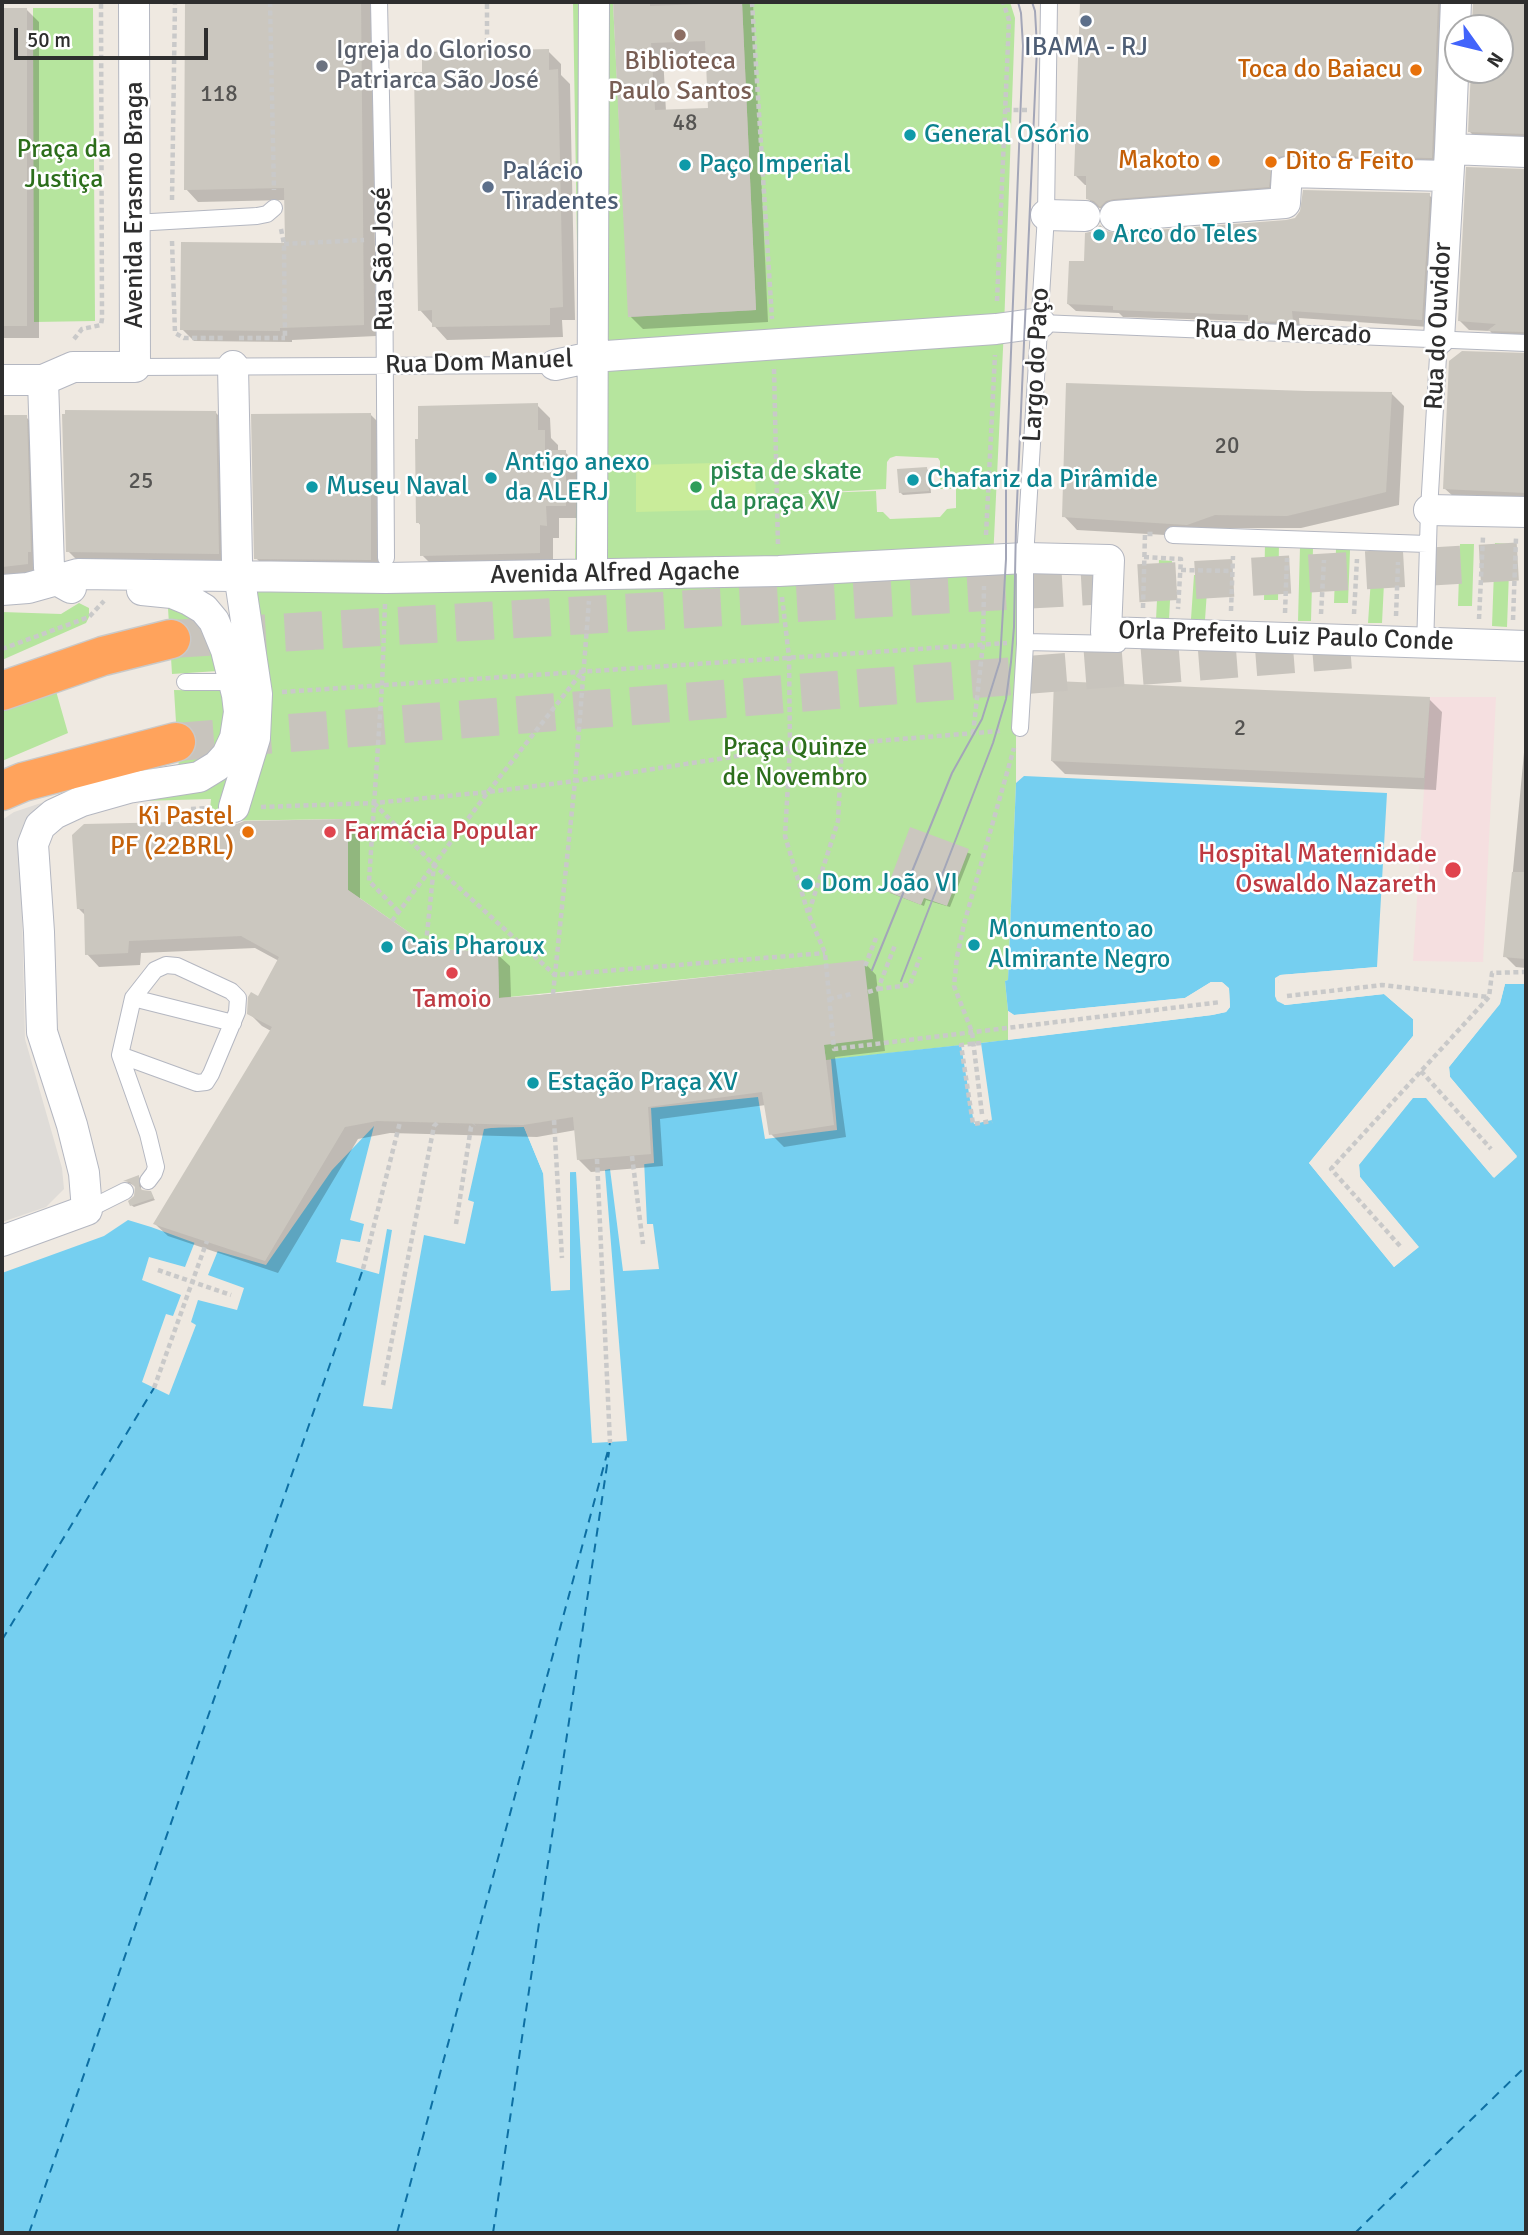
<!DOCTYPE html>
<meta charset="utf-8">
<style>
body{margin:0}
#map{position:relative;width:1528px;height:2235px;overflow:hidden;background:#efe9e1;font-family:Signika,sans-serif}
canvas{display:block}
.frame{position:absolute;inset:0;border:4px solid #2e2e2e;pointer-events:none}
.north{position:absolute;left:1444px;top:14px;width:70px;height:70px;box-sizing:border-box;background:#fff;border:2px solid #ababab;border-radius:50%;rotate:124deg;font-size:19px;font-weight:700;line-height:28px;text-align:center;color:#2e2e2e}
.north::after{content:'';display:block;margin:auto;width:24px;height:32px;background:#4264fb;clip-path:polygon(50% 0,100% 100%,50% 72%,0 100%)}
.scale{position:absolute;left:14px;top:28px;width:194px;height:32px;box-sizing:border-box;border:4px solid #2e2e2e;border-top:0;padding-left:9px;font-size:21px;line-height:24px;white-space:nowrap;color:#2e2e2e;-webkit-text-stroke:5px #fff;paint-order:stroke}
</style>
<div id="map">
<canvas width="1528" height="2235"></canvas>
<div class="frame"></div>
<div class="north">N</div>
<div class="scale">50 m</div>
</div>
<script>
const ctx = document.querySelector('canvas').getContext('2d');
ctx.lineJoin = 'round';
function paint(path, color) {
  ctx.fillStyle = color;
  ctx.fill(path, 'evenodd');
}
function toPath(rows) {
  const path = new Path2D();
  for (const r of rows) {
    path.moveTo(r[0], r[1]);
    for (let i = 2; i < r.length; i += 2) path.lineTo(r[i], r[i + 1]);
  }
  return path;
}
function strokePath(path, color, width, dash) {
  ctx.strokeStyle = color;
  ctx.lineWidth = width;
  ctx.lineCap = dash ? 'butt' : 'round';
  ctx.setLineDash(dash || []);
  ctx.stroke(path);
}
function label(font, color, halo, rows, align = 'center') {
  ctx.font = font + ' Signika,sans-serif';
  ctx.lineWidth = 5;
  ctx.setLineDash([]);
  ctx.textBaseline = 'middle';
  ctx.strokeStyle = halo;
  ctx.fillStyle = color;
  for (const [text, x, y, turn = 0] of rows) {
    ctx.save();
    ctx.translate(x, y);
    ctx.rotate((+turn || 0) * Math.PI / 180);
    ctx.textAlign = isNaN(turn) ? turn : align;
    if (halo) ctx.strokeText(text, 0, 0);
    ctx.fillText(text, 0, 0);
    ctx.restore();
  }
}
paint(toPath([
 [1430,697,1496,697,1483,962,1413,961]
]), '#f5dfe0');
paint(toPath([
 [573,2,613,2,629,317,756,310,742,2,1010,2,1015,18,1004,328,993,560,1016,573,1016,783,1008,980,1005,981,1008,1011,1008,1040,826,1060,813,966,499,998,498,952,433,949,348,890,348,819,209,821,211,799,140,801,241,746,231,567,575,561,579,361],
 [896,456,938,458,940,461,940,489,956,489,956,508,947,509,940,517,890,519,883,512,877,512,876,491,792,494,886,489,887,462,890,458],
 [33,8,93,8,95,321,34,322],
 [1265,543,1279,543,1278,600,1264,600],
 [1495,543,1510,544,1507,627,1492,626],
 [1460,544,1474,544,1472,606,1458,606],
 [1300,547,1313,548,1311,621,1298,621],
 [1336,549,1350,550,1348,603,1334,603],
 [1159,560,1172,561,1169,620,1156,620],
 [1372,563,1385,563,1382,623,1368,623],
 [1194,575,1208,576,1205,620,1191,619],
 [79,603,89,608,89,617,86,623,2,660,2,612,61,614],
 [174,607,198,620,218,671,172,674,168,608],
 [174,690,225,691,229,710,222,741,213,755,179,770],
 [56,691,68,733,2,761,2,711]
]), '#b6e59e');
paint(toPath([
 [755,462,756,509,636,512,636,465]
]), '#c9ec9a');
paint(toPath([
 [47,801,32,822,21,870,25,1039,62,1168,64,1189,46,1207,2,1222,2,820,14,812]
]), '#dfdcd8');
paint(toPath([
 [1024,776,1387,793,1377,967,1280,975,1275,996,1285,1005,1384,994,1413,1019,1413,1036,1309,1163,1394,1267,1418,1247,1360,1177,1359,1164,1413,1097,1426,1098,1493,1177,1517,1156,1450,1077,1449,1067,1500,1004,1505,984,1526,984,1526,2233,2,2233,2,1273,104,1236,128,1220,151,1227,217,1251,266,1265,332,1170,374,1126,400,1125,485,1128,524,1127,543,1173,576,1172,654,1163,651,1108,758,1097,765,1139,837,1130,831,1059,961,1045,974,1124,992,1120,981,1043,1212,1015,1226,1012,1230,1007,1229,988,1222,982,1211,982,1185,998,1014,1015,1008,1011,1005,981,1008,980,1016,783]
]), '#75cff0');
paint(toPath([
 [1377,967,1381,967,1378,970,1279,980,1278,995,1286,1001,1385,991,1416,1018,1416,1038,1313,1163,1395,1262,1414,1247,1357,1179,1355,1164,1411,1095,1429,1095,1494,1173,1513,1156,1447,1079,1446,1068,1497,1002,1502,984,1505,984,1500,1003,1449,1067,1450,1077,1517,1157,1494,1178,1427,1098,1413,1098,1359,1165,1360,1177,1419,1247,1394,1267,1309,1163,1413,1036,1413,1019,1384,994,1285,1005,1277,1001,1275,996,1275,978,1280,975],
 [1211,982,1223,983,1229,989,1230,1007,1226,1012,1212,1015,1008,1040,1008,1036,1211,1012,1224,1009,1227,1006,1226,989,1221,986,1212,985,1186,1001,1014,1018,1008,1015,1008,1011,1014,1015,1185,998],
 [393,1121,437,1123,454,1126,500,1125,498,1127,484,1129,468,1200,474,1202,465,1244,424,1235,392,1409,363,1406,392,1230,387,1229,379,1274,336,1262,341,1239,360,1242,364,1224,350,1220,374,1126,376,1122],
 [526,1124,545,1169,605,1166,644,1160,647,1224,653,1224,659,1269,623,1271,610,1169,605,1170,627,1441,592,1443,576,1172,570,1172,570,1290,551,1291,543,1173,524,1127,523,1125],
 [196,1239,219,1248,208,1275,244,1288,237,1310,198,1300,191,1322,196,1325,169,1395,142,1382,166,1314,173,1316,181,1295,142,1280,149,1257,185,1267]
]), '#efe9e1');
paint(toPath([
 [187,2,372,2,376,336,292,340,292,342,194,341,182,329,287,244,286,200,198,202,186,189],
 [615,2,753,2,768,322,643,329,630,316],
 [707,53,710,109,666,112,663,55],
 [1082,2,1451,2,1441,167,1297,163,1277,196,1105,210,1097,207,1087,198,1088,185,1085,185,1076,176],
 [1475,2,1526,2,1526,143,1479,141,1470,132,1472,70,1500,70,1500,28,1474,28],
 [2,9,26,9,39,22,39,338,2,338],
 [548,51,561,64,561,75,570,84,575,320,562,320,563,337,447,340,420,310],
 [1468,169,1526,171,1526,342,1498,340,1490,331,1469,330,1459,320],
 [1429,195,1437,203,1429,327,1299,318,1300,329,1257,328,1251,321,1123,317,1119,313,1076,311,1068,304,1086,262,1106,233,1116,235,1287,222],
 [1526,355,1526,501,1454,497,1444,488],
 [1391,393,1404,406,1399,505,1301,528,1228,528,1201,537,1077,530,1064,516],
 [537,405,550,418,551,438,558,445,558,452,565,452,578,465,579,518,559,518,559,538,553,538,553,566,435,568,422,555,421,526,418,522],
 [216,413,229,426,232,566,81,564,68,551],
 [370,414,383,427,384,573,269,571,256,558],
 [2,417,26,417,39,430,40,577,2,581],
 [927,469,929,472,931,493,903,495,900,492],
 [1429,699,1442,712,1436,790,1065,774,1052,761],
 [1526,731,1526,968,1516,967,1505,956],
 [348,821,360,833,360,900,432,950,497,954,510,966,511,998,864,962,876,975,885,1051,835,1057,846,1137,784,1147,771,1134,766,1105,660,1119,663,1166,591,1172,578,1159,576,1130,537,1137,390,1133,358,1139,278,1273,168,1236,155,1224,271,1031,262,1026,249,1013,279,961,255,948,141,953,140,965,99,967,87,954,86,916,79,909,237,826],
 [911,830,971,854,950,907,926,900,924,906,890,893],
 [139,1177,141,1180,141,1190,150,1193,155,1200,134,1207,131,1205,136,1197,136,1186,126,1182]
]), '#0003');
strokePath(toPath([
 [2,1640,154,1388],
 [29,2233,363,1269],
 [397,2233,610,1443],
 [493,2233,609,1452],
 [1355,2233,1526,2066]
]), '#0d6fa3', 2, [9, 7]);
paint(toPath([
 [185,2,361,2,364,325,280,328,280,331,180,330,181,242,285,243,284,188,184,190],
 [613,2,650,2,650,6,704,4,704,2,742,2,756,310,628,317],
 [705,41,708,108,655,110,651,43],
 [1080,2,1438,2,1432,158,1287,155,1278,157,1272,163,1269,187,1114,199,1106,201,1100,207,1094,201,1086,199,1086,176,1074,176],
 [1473,2,1526,2,1526,134,1468,132,1471,70,1500,70,1500,28,1472,28],
 [2,8,27,8,27,326,2,326],
 [549,49,549,70,558,69,563,307,550,308,550,325,432,327,432,310,418,311,414,72,422,72,422,52],
 [1466,167,1526,169,1526,332,1487,331,1496,324,1458,321],
 [1303,190,1430,193,1422,320,1292,311,1293,322,1248,321,1248,315,1113,310,1113,306,1067,304,1069,261,1084,261,1085,233,1094,231,1100,225,1107,231,1116,233,1286,220,1295,218,1300,211],
 [1462,351,1526,353,1526,493,1443,489,1449,361],
 [1066,383,1307,391,1392,392,1386,492,1287,516,1215,515,1187,525,1062,517],
 [538,403,538,430,545,430,545,450,566,450,566,506,546,506,547,526,540,525,540,553,420,556,420,523,416,523,415,439,418,439,418,406],
 [65,410,216,411,219,554,66,552,62,414,65,414],
 [371,413,371,560,254,559,251,414],
 [2,415,27,415,31,552,28,552,28,564,2,567],
 [927,467,929,491,899,493,897,469],
 [1054,681,1430,697,1424,778,1051,761],
 [348,819,348,890,433,949,498,952,499,998,553,994,864,960,873,1039,824,1045,834,1125,769,1135,762,1092,648,1107,651,1154,577,1160,573,1117,523,1125,377,1121,345,1127,265,1261,153,1224,272,1027,247,1014,248,997,251,992,258,996,279,957,241,936,129,941,128,953,85,955,84,909,77,909,72,835,84,824,224,821,237,824,244,821],
 [910,827,969,849,947,906,924,898,921,905,886,891],
 [1512,872,1526,872,1526,959,1503,957],
 [139,1175,139,1186,142,1190,151,1191,154,1198,130,1206,128,1201,134,1196,135,1187,130,1182,123,1181]
]), '#cbc7bf');
strokePath(toPath([
 [171,639,1526,561],
 [176,742,1357,649]
]), '#c8c4bd', 38, [38, 19]);
const lane = toPath([
 [379,2,384,239,386,558],
 [134,223,257,216,267,214,274,208],
 [1040,323,1526,343],
 [135,367,555,365],
 [1173,535,1427,544],
 [1025,642,1118,644],
 [1425,648,1429,510,1439,339],
 [185,682,235,682],
 [1020,728,1025,644,1025,558,1046,215,1049,2],
 [133,998,233,1023],
 [120,1055,197,1083,206,1082,211,1074,237,1012,238,998,231,991,177,966,166,965,155,970,133,998,120,1055,148,1134,156,1167,154,1173,148,1181],
 [87,1210,125,1191]
]);
const street = toPath([
 [1450,149,1526,152],
 [1046,215,1085,216],
 [1115,216,1285,203,1287,172,1448,176],
 [1439,339,1450,149,1456,2],
 [555,365,592,357,996,329,1040,323],
 [233,366,237,562],
 [2,380,43,380,73,367,135,367,134,2],
 [43,380,49,568,55,579,71,588],
 [1429,510,1526,512],
 [592,559,594,2],
 [2,590,28,588,78,574,386,578,779,571,1025,558,1109,560,1106,632,1526,646],
 [234,807,255,738,257,694,238,567],
 [2,1241,87,1210,84,1173,72,1125,42,1032,39,932,33,844,40,826,54,814,82,801,128,788,199,777,217,766,227,755,235,738,239,712,237,695,226,650,214,621,204,609,189,600,172,593,142,590]
]);
const highway = toPath([
 [2,691,103,656,171,639],
 [2,791,23,782,176,742]
]);
strokePath(lane, '#b4b7c1', 18);
strokePath(street, '#b4b7c1', 32);
strokePath(highway, '#c9c9c9', 41);
strokePath(toPath([
 [270,2,274,190],
 [752,2,772,319],
 [487,4,487,51],
 [1005,110,1029,110],
 [172,200,175,2],
 [281,229,284,244,285,339],
 [172,241,175,333,184,338,226,338],
 [284,244,364,240],
 [997,301,1009,20,1003,2],
 [239,338,285,338],
 [74,339,82,329,101,325,102,319,101,2],
 [774,369,778,546],
 [986,535,995,355],
 [1144,557,1181,559,1178,609],
 [1181,570,1233,571],
 [782,597,789,657,790,748,785,836,808,913,825,953,834,1049,1221,1002],
 [385,604,382,685,369,881,399,912],
 [1143,608,1145,534,1153,534],
 [1231,611,1233,556],
 [1285,613,1287,558],
 [1321,614,1324,560],
 [1354,614,1357,559],
 [1396,616,1398,562],
 [1479,619,1483,537],
 [1513,620,1516,538],
 [2,649,89,617,104,601],
 [282,692,1007,643],
 [973,734,983,644,984,586],
 [374,803,434,865,555,975,825,953],
 [261,807,374,803,488,792,575,781,790,748,1000,731],
 [191,809,210,808],
 [809,912,838,821,842,743],
 [392,921,488,792,582,672],
 [426,944,434,865],
 [865,966,876,938],
 [878,989,910,985,920,957],
 [868,992,878,989,895,945],
 [553,994,575,781,589,601],
 [1287,996,1382,985,1488,997],
 [829,999,851,994],
 [981,1043,961,1045,973,1124,992,1121],
 [1421,1071,1491,1149],
 [982,1114,972,1032,954,986,957,957,964,924,1014,748],
 [554,1120,562,1258],
 [632,1156,643,1244],
 [597,1159,610,1443],
 [456,1224,471,1127,474,1124],
 [1400,1246,1331,1169,1489,997,1492,973,1526,972],
 [363,1269,400,1122],
 [158,1270,231,1295],
 [383,1385,434,1126,437,1123],
 [154,1388,207,1241]
]), '#c9c9c9', 4.5, [5, 3.5]);
strokePath(lane, '#fff', 16);
strokePath(street, '#fff', 30);
strokePath(highway, '#ffa35c', 38);
strokePath(toPath([
 [872,970,952,773,982,719,1000,661,1006,559,1006,480,1023,46,1021,13,1018,2],
 [901,981,993,743,1006,699,1011,662,1014,627,1016,525,1037,47,1035,11,1032,2]
]), '#a3a6b8', 2);
for (const [x, y, r, color] of [
 [1086,21,7,"#5c6f8a"],
 [680,35,7,"#8d6e63"],
 [322,66,7,"#6b7280"],
 [1416,70,7,"#e8710a"],
 [910,135,7,"#0f9aa8"],
 [1214,161,7,"#e8710a"],
 [1271,162,7,"#e8710a"],
 [685,165,7,"#0f9aa8"],
 [488,187,7,"#5c6f8a"],
 [1099,235,7,"#0f9aa8"],
 [491,478,7,"#0f9aa8"],
 [913,480,7,"#0f9aa8"],
 [312,487,7,"#0f9aa8"],
 [696,487,7,"#2e9e5b"],
 [248,832,7,"#e8710a"],
 [330,832,7,"#e0444e"],
 [1453,870,9,"#e0444e"],
 [807,884,7,"#0f9aa8"],
 [974,945,7,"#0f9aa8"],
 [387,947,7,"#0f9aa8"],
 [452,973,7,"#e0444e"],
 [533,1083,7,"#0f9aa8"]
]) {
  const dot = new Path2D();
  dot.arc(x, y, r, 0, 2 * Math.PI);
  ctx.fillStyle = color;
  ctx.fill(dot);
  strokePath(dot, '#fff', 2.5);
}
label('23px', '#555452', null, [
 ["118",219,95],
 ["48",685,124],
 ["20",1227,447],
 ["25",141,482],
 ["2",1240,729]
]);
label('26px', '#4e5e75', '#fff', [
 ["IBAMA - RJ",1086,48],
 ["Palácio",502,172,"left"],
 ["Tiradentes",502,202,"left"]
]);
label('26px', '#5b616d', '#fff', [
 ["Igreja do Glorioso",336,51],
 ["Patriarca São José",336,81]
], 'left');
label('26px', '#785e54', '#fff', [
 ["Biblioteca",680,62],
 ["Paulo Santos",680,92]
]);
label('26px', '#c56008', '#fff', [
 ["Toca do Baiacu",1402,70],
 ["Makoto",1200,161],
 ["Dito & Feito",1285,162,"left"],
 ["Ki Pastel",234,817],
 ["PF (22BRL)",234,847]
], 'right');
label('26px', '#0d838f', '#fff', [
 ["General Osório",924,135],
 ["Paço Imperial",699,165],
 ["Arco do Teles",1113,235],
 ["Antigo anexo",505,463],
 ["da ALERJ",505,493],
 ["Chafariz da Pirâmide",927,480],
 ["Museu Naval",326,487],
 ["Dom João VI",821,884],
 ["Monumento ao",988,930],
 ["Almirante Negro",988,960],
 ["Cais Pharoux",401,947],
 ["Estação Praça XV",547,1083]
], 'left');
label('26px', '#2c6e1b', '#fff', [
 ["Praça da",64,150],
 ["Justiça",64,180],
 ["Praça Quinze",795,748],
 ["de Novembro",795,778]
]);
label('26px', '#2e2e2e', '#fff', [
 ["Avenida Erasmo Braga",135,205,-90],
 ["Rua São José",384,259,-91],
 ["Rua do Ouvidor",1439,326,-87],
 ["Rua do Mercado",1283,333,2],
 ["Rua Dom Manuel",479,363,-2],
 ["Largo do Paço",1037,365,-87],
 ["Avenida Alfred Agache",615,574,-1],
 ["Orla Prefeito Luiz Paulo Conde",1286,637,2]
]);
label('26px', '#27864d', '#fff', [
 ["pista de skate",710,472],
 ["da praça XV",710,502]
], 'left');
label('26px', '#be3a42', '#fff', [
 ["Farmácia Popular",344,832],
 ["Hospital Maternidade",1437,855,"right"],
 ["Oswaldo Nazareth",1437,885,"right"],
 ["Tamoio",452,1000,"center"]
], 'left');
</script>
